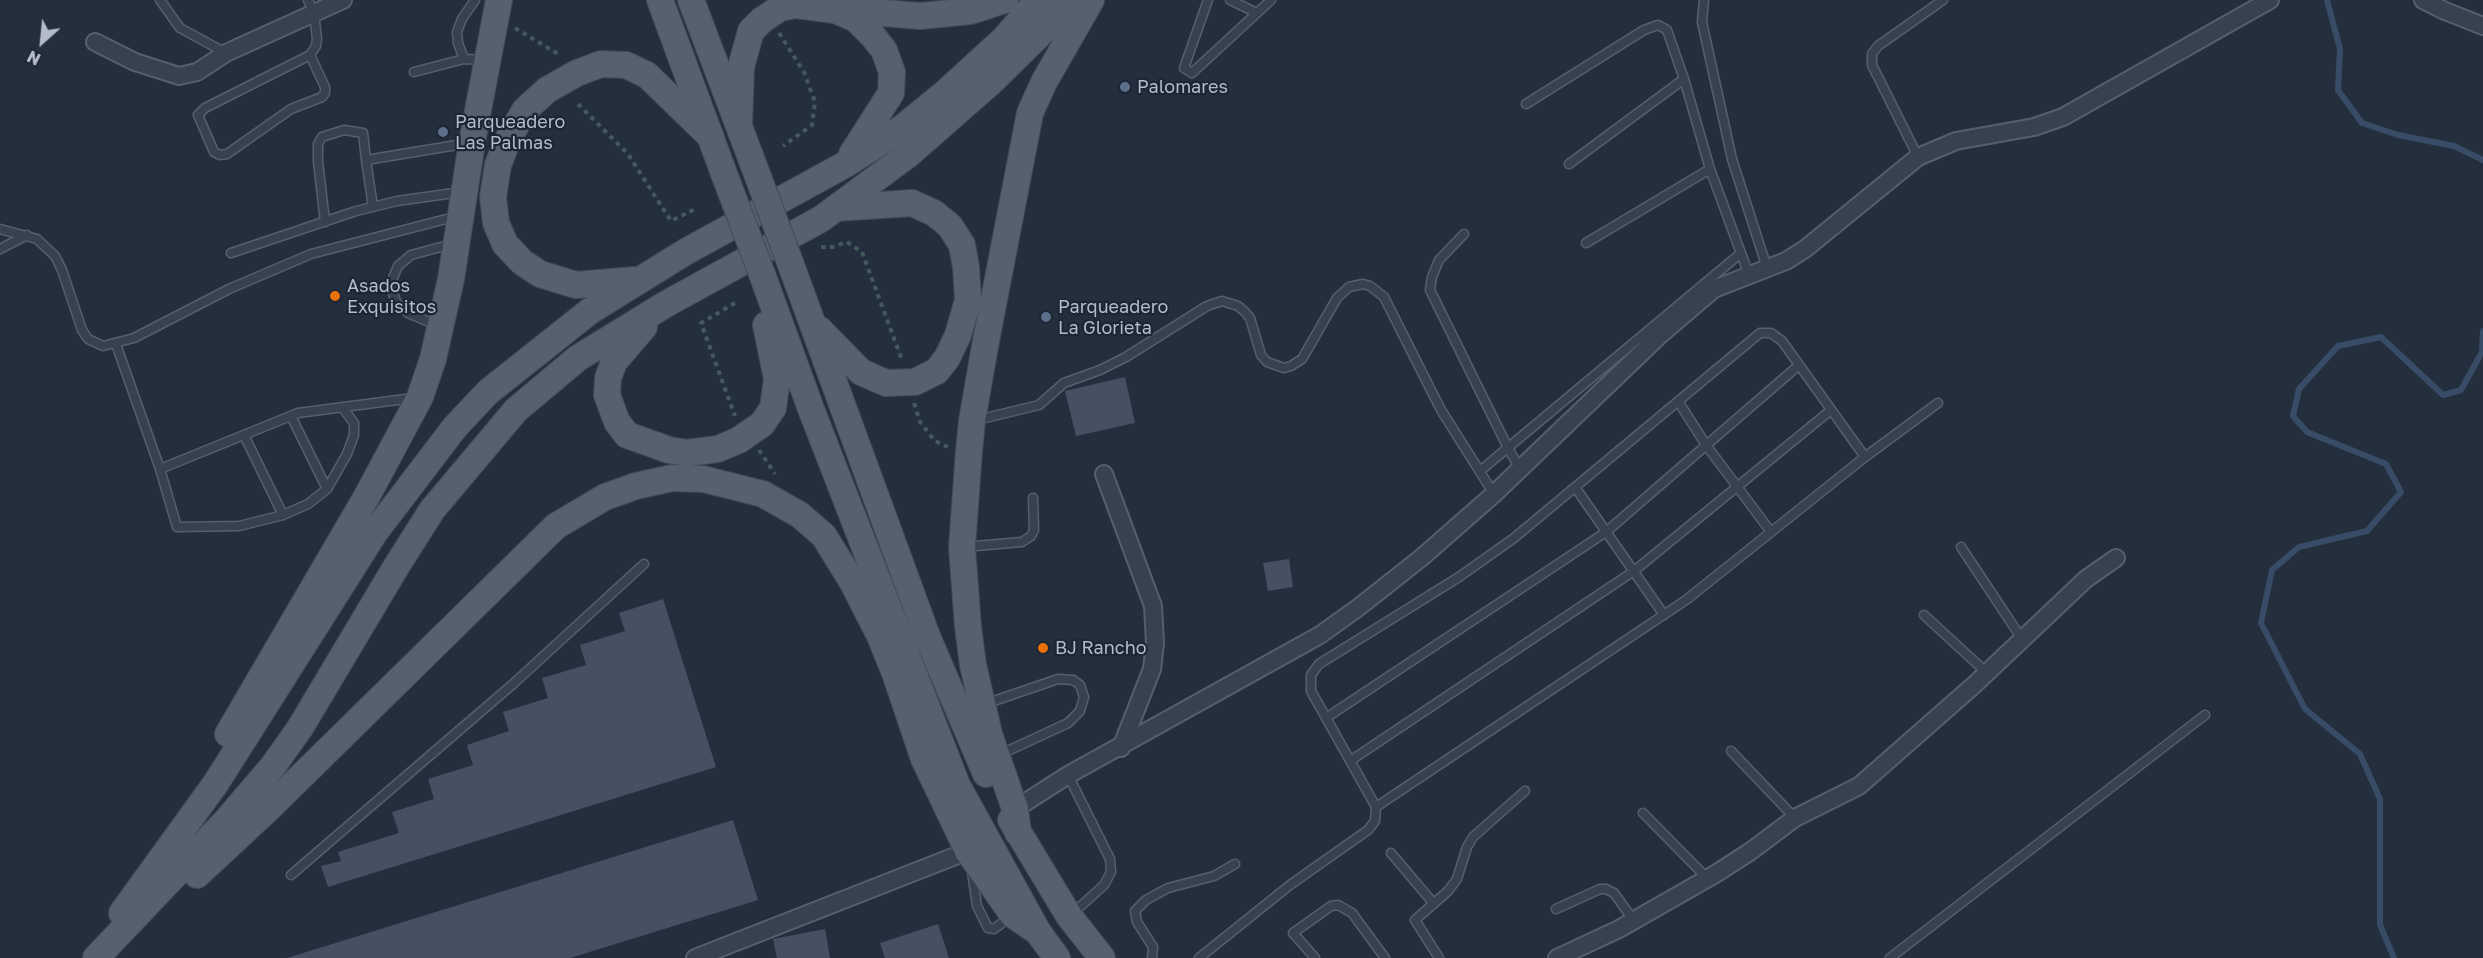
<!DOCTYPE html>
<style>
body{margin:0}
#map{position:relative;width:2483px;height:958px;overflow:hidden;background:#242f3e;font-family:"Golos Text",sans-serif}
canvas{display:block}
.north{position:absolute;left:12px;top:12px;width:60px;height:60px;-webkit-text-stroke:4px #1d2633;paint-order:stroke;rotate:207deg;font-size:16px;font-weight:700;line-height:24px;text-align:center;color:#b4bcc9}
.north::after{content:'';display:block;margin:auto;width:21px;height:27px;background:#b4bcc9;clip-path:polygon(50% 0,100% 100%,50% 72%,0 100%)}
</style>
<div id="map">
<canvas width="2483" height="958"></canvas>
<div class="north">N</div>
</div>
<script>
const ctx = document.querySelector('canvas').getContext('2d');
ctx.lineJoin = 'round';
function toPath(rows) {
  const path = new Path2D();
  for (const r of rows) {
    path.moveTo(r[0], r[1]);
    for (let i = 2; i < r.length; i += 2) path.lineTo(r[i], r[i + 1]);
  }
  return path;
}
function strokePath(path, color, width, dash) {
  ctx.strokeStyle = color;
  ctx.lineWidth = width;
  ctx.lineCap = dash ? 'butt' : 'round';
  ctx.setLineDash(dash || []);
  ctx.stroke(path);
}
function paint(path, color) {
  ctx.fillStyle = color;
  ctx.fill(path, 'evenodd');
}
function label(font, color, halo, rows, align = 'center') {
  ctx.font = font + ' "Golos Text",sans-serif';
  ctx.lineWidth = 4.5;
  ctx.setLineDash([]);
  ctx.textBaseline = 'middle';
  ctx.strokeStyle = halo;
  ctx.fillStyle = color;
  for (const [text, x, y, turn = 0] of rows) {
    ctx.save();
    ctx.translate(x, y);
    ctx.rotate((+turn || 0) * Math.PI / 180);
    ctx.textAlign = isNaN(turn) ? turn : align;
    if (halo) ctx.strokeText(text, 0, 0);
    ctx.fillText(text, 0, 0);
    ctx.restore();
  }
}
strokePath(toPath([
 [2327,0,2340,49,2338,90,2362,123,2398,135,2454,146,2483,160],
 [2394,958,2380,925,2380,799,2360,754,2305,709,2261,623,2272,570,2299,547,2367,531,2401,492,2386,464,2307,432,2293,416,2299,389,2338,346,2381,337,2443,395,2461,390,2482,352,2483,331]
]), '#394c67', 6);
paint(toPath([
 [1125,377,1135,423,1076,436,1065,391],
 [1289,559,1293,587,1268,591,1263,563],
 [663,599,716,767,328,887,321,866,341,861,338,852,399,833,392,812,434,799,428,779,473,765,467,745,509,731,503,712,548,698,542,678,586,665,580,645,625,631,619,613],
 [733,820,758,900,570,958,287,958],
 [938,924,949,958,885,958,880,943],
 [825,929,830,958,777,958,773,939]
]), '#455162');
const service = toPath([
 [160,0,180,28,226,53],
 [308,0,314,13,317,39,316,46,310,55,205,108,198,115,214,152,220,155,227,154,291,109,322,97,325,93,325,87,310,55],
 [475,0,462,19,457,32,458,43,464,59,486,60],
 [1208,0,1184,68,1192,73,1271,0],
 [1230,0,1257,13],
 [1704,0,1702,22,1732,159,1767,268],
 [414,72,464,59],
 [1526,104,1644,30,1658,25,1667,30,1684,79,1710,169,1749,275],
 [1918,157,1872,65,1872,54,1878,46,1943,0],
 [1569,164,1684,79],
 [373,207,366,160,469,143],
 [325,222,318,161,318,144,322,137,344,130,363,133,366,160],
 [0,229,37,239,55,256,62,270,82,330,88,339,103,346,134,338,229,289,311,254,458,216],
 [1464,234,1439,260,1432,277,1430,290,1508,448,1520,469],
 [1586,243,1710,169],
 [0,249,27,235],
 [231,253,356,211,397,201,461,192],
 [438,326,408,313,397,303,391,289,393,278,398,266,411,255,452,244],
 [116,344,160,469,177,527,239,526,283,515,308,504,327,489,347,454,354,435,354,423,342,407],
 [1678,401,1706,445,1771,532],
 [291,416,327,489],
 [977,420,1039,405,1064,383,1100,370,1126,357,1207,306,1222,301,1238,306,1245,312,1250,318,1261,355,1267,362,1284,368,1291,366,1302,359,1337,298,1349,287,1363,284,1370,286,1384,297,1441,410,1494,494],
 [244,435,283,515],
 [160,469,298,413,413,398],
 [1480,471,1741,253],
 [1575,487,1664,615],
 [964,547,1022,542,1031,536,1034,530,1033,498],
 [1961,547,2022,639],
 [1924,615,1987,673],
 [985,704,1058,679,1073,680,1080,685,1084,697,1080,711,1068,723,999,755],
 [1326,718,1606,532,1799,365],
 [1731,751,1795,818],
 [1350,761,1634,571,1831,410],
 [1068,775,1110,859,1111,872,1104,885,1072,914],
 [1376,807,1686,600,1865,457,1938,403],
 [1643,813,1708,879],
 [1391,853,1434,904],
 [972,872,977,906,988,928,994,929,1010,917],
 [291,875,513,684,644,564],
 [1556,909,1600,889,1606,889,1614,893,1634,921],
 [1152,958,1153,947,1137,922,1135,911,1146,900,1168,888,1214,876,1235,864],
 [1199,958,1290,885,1368,830,1375,821,1376,807,1311,691,1311,675,1319,664,1459,577,1514,538,1760,333,1771,333,1782,341,1865,457],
 [1315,958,1293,933,1331,906,1338,905,1352,913,1385,958],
 [1439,958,1415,920,1448,891,1457,879,1467,847,1473,837,1525,791],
 [1890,958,2205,715]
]);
const minor = toPath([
 [2423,0,2445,11,2483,26],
 [95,42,135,62,179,76,197,72,226,53,343,0],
 [1104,474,1153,606,1155,643,1152,669,1121,748],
 [1015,809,1068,775,1320,635,1359,607,1421,558,1494,494,1659,336,1714,289,1786,261,1805,249,1918,157,1956,141,2034,127,2063,117,2270,0],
 [695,958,968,851],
 [1557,958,1619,929,1717,873,1751,851,1795,818,1859,786,1974,685,2086,579,2116,558]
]);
const primary = toPath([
 [660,0,723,171],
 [691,0,751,158],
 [847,0,883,13,920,16,971,11,1005,0],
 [739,126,741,67,751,31,762,20,780,8,796,5,835,10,856,19,872,35,884,50,892,72,891,93,852,154],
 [791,265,927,636,986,774],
 [762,274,811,409,957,785,1038,932,1057,958],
 [634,280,576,285,540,274,522,262,505,244,496,223,493,197,498,165,508,139,525,110,547,90,577,73,601,64,626,65,647,75,711,137],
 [644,327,614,362,608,378,607,395,617,422,627,435,669,450,687,453,718,449,739,440,762,424,773,408,777,379,766,325],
 [820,330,861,372,886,383,915,382,937,371,947,358,958,335,968,300,966,267,962,245,950,226,934,213,912,203,836,208],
 [228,734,367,496,420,397,433,359,451,279,472,142,499,0],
 [1011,820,1069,916,1102,958],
 [1018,833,1015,809,989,734,973,665,968,627,962,547,969,451,972,421,985,346,1030,113,1044,82,1091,0],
 [197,875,269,808,556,526,605,497,636,486,672,478,703,479,763,494,800,515,824,536,853,583,880,636,895,673,924,759,968,851,1013,915,1038,932],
 [122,913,216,783,375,532,455,427,488,392,590,311,687,251,846,164,902,128,945,93,1005,38,1038,0],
 [96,958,226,821,273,766,300,728,396,567,432,510,516,410,578,358,666,304,821,219,909,154,991,82,1043,31,1066,0]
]);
strokePath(service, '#565f6c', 11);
strokePath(minor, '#565f6c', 20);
strokePath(primary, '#414a57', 28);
strokePath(toPath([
 [515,28,558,54],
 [779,33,804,72,815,102,812,125,783,146],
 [578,104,628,154,671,221,695,209],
 [821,247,833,247,847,242,862,252,902,360],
 [735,303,701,323,735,416],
 [914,403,920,422,935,441,948,447],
 [759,450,775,474]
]), '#44595c', 4, [4.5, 4.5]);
strokePath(service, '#38414e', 8);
strokePath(minor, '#38414e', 16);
strokePath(primary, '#56606e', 26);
const primaryBridge = toPath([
 [751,158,791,265],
 [723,171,762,274]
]);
strokePath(primaryBridge, '#414a57', 28, []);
strokePath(primaryBridge, '#56606e', 26);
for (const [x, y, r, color] of [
 [1125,87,6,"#5c6f8a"],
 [443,132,6,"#5c6f8a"],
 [335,296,6,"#e8710a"],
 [1046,317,6,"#5c6f8a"],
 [1043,648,6,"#e8710a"]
]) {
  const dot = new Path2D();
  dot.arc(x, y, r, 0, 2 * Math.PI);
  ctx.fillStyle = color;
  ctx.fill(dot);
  strokePath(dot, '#1d2633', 2);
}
label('18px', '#b4bcc9', '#1d2633', [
 ["Palomares",1137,87],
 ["Parqueadero",455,122],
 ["Las Palmas",455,143],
 ["Asados",347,286],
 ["Exquisitos",347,307],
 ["Parqueadero",1058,307],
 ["La Glorieta",1058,328],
 ["BJ Rancho",1055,648]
], 'left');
</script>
